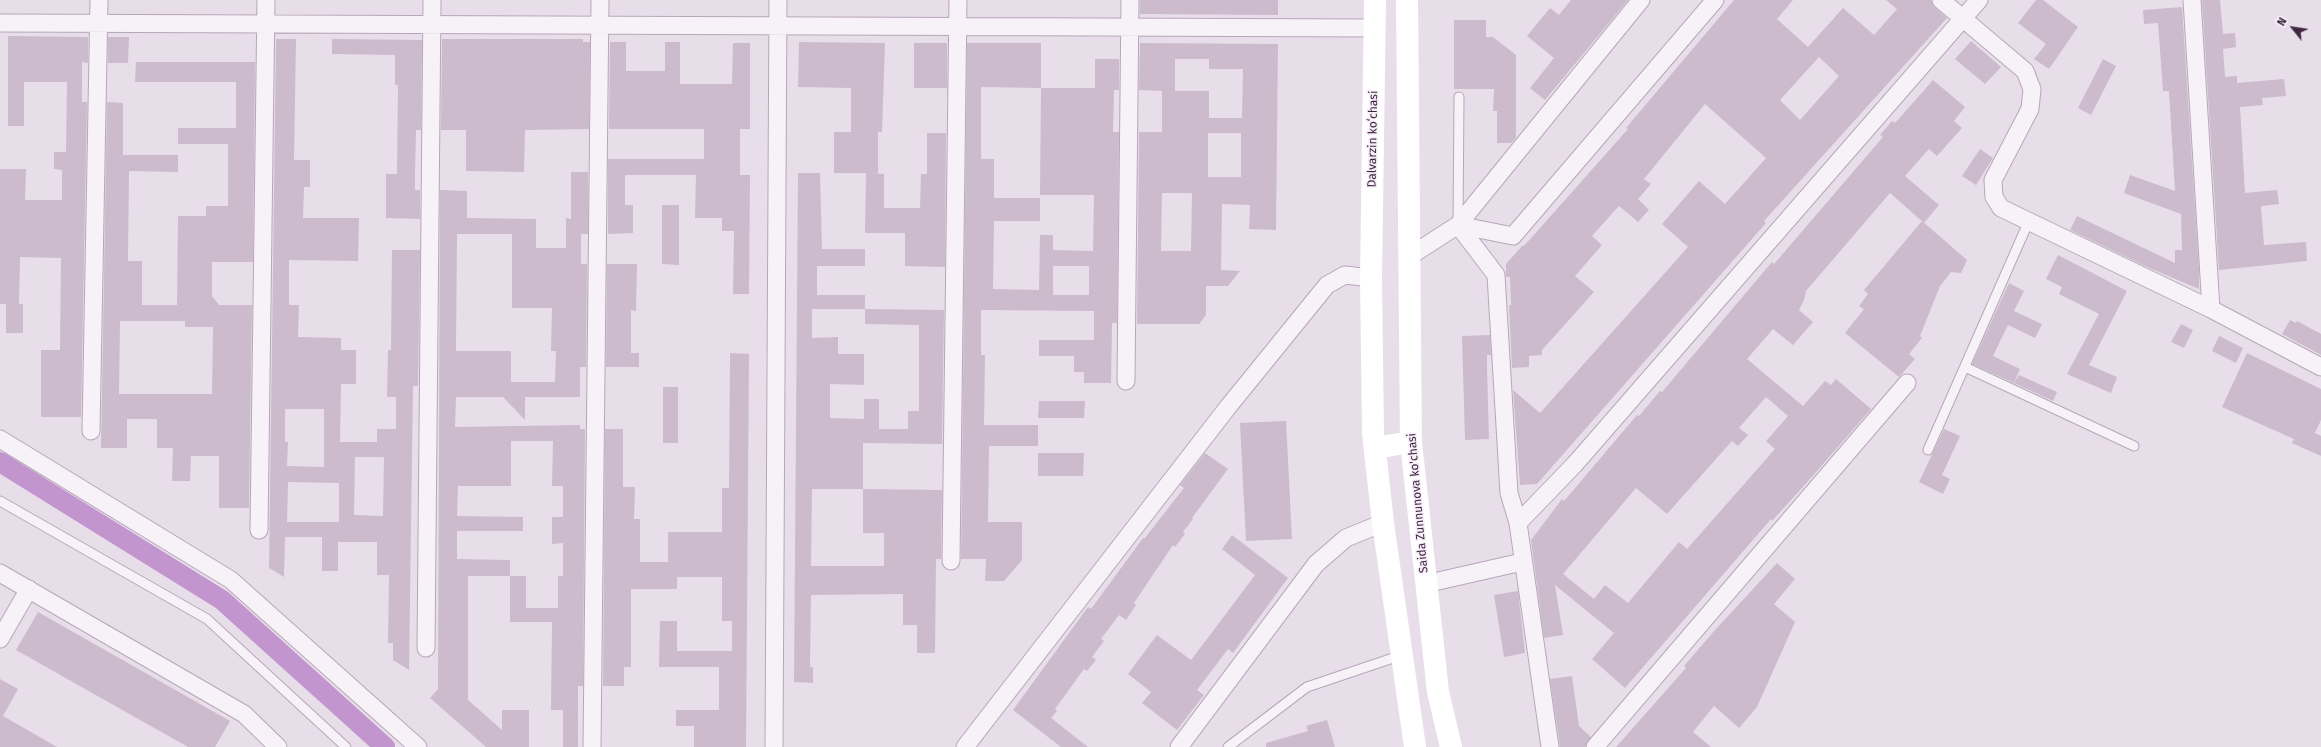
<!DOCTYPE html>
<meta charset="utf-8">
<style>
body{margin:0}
#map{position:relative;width:2321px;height:747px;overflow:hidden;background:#e8deea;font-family:"Fira Sans",sans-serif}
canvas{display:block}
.north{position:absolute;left:2273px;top:8px;width:40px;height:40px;-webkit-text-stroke:3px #f6eef7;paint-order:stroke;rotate:300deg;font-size:11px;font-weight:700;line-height:16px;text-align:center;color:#402642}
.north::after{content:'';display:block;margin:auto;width:14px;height:18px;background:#402642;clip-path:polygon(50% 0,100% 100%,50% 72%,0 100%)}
</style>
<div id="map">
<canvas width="2321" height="747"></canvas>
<div class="north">N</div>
</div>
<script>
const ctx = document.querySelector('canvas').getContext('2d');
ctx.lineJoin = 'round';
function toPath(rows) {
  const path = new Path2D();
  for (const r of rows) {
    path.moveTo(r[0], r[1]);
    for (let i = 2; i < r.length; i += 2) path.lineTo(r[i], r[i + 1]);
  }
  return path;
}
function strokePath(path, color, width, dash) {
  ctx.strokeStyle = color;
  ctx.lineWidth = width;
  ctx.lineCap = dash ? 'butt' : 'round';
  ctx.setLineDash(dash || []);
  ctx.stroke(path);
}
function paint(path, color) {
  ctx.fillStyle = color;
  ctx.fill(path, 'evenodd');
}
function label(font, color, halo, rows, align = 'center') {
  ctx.font = font + ' "Fira Sans",sans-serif';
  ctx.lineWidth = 3;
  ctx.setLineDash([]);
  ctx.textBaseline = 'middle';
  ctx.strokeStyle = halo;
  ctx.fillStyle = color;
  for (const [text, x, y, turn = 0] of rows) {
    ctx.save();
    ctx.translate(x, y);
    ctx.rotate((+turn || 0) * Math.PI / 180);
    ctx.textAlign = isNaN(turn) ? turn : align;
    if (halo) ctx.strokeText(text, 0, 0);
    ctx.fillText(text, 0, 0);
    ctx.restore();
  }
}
strokePath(toPath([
 [0,462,222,600,385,747]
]), '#c295ce', 20);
paint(toPath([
 [1140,0,1278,0,1278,15,1140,14],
 [1571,0,1628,0,1545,100,1530,88,1554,58,1527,36,1550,8,1559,15],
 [1734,0,1793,0,1777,19,1808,47,1843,8,1874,35,1897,9,1886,0,1931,0,1934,7,1947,18,1764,221,1766,223,1537,484,1520,485,1513,390,1540,413,1688,247,1662,224,1699,181,1725,204,1766,158,1705,104,1644,179,1651,184,1638,199,1649,210,1638,222,1619,206,1592,236,1602,245,1575,276,1594,292,1542,350,1542,355,1529,356,1529,367,1512,368,1509,305,1511,305,1510,277,1506,277,1506,264,1523,245,1524,246,1628,129,1626,128],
 [1819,57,1839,76,1800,120,1780,100],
 [2036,0,2043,0,2078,27,2049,69,2034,59,2046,44,2018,23],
 [2202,0,2220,0,2223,34,2235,33,2236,47,2223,49,2225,77,2237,76,2237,83,2284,79,2286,96,2262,98,2263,105,2240,107,2245,193,2277,190,2279,204,2261,206,2264,245,2306,242,2307,261,2219,270],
 [2182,7,2199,271,2199,289,2147,267,2070,230,2077,216,2175,263,2175,250,2182,250,2181,214,2124,193,2130,175,2175,191,2169,91,2163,91,2158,23,2144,24,2143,10],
 [1454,20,1486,20,1486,37,1493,37,1516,55,1516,138,1511,143,1497,143,1497,111,1493,111,1494,89,1454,89],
 [8,36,88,37,88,63,82,62,82,102,87,102,81,417,41,417,41,350,60,350,61,258,20,257,19,304,23,304,23,333,6,333,6,304,0,304,0,169,26,169,25,200,62,200,62,170,54,169,54,152,66,152,67,82,24,82,24,126,8,126],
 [108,37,129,37,128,63,108,63],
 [276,39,296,39,294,160,310,160,310,187,304,187,303,218,359,218,358,261,289,260,289,305,299,305,298,337,341,338,341,350,356,350,356,384,341,384,340,442,377,442,377,429,396,429,396,397,387,397,388,350,391,350,392,250,420,250,418,386,413,386,409,670,393,660,393,643,388,643,389,575,377,575,377,542,338,542,338,571,322,571,322,537,285,537,284,577,269,568],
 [285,409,324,409,324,467,287,466,288,442,285,442],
 [355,457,384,457,383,516,354,515],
 [288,482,339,483,339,522,287,522],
 [332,39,422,40,421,130,416,130,415,174,415,190,420,190,420,219,386,218,386,174,397,174,398,85,395,85,395,55,332,54],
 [442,39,583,39,583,42,590,42,589,129,525,130,524,172,466,171,466,130,441,130],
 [1971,41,2001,67,1985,84,1955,59],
 [610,42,626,42,626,71,665,71,665,42,680,42,680,84,732,84,733,43,750,43,750,129,740,129,740,175,750,175,749,294,733,294,734,231,722,231,722,218,695,218,696,175,625,175,625,205,633,205,633,233,608,234,608,159,704,159,704,129,609,129],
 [799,42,885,43,882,132,878,132,878,173,870,173,884,174,884,208,920,208,921,174,927,174,927,133,946,133,945,267,905,266,905,233,865,233,866,173,834,173,834,132,851,132,851,88,798,87],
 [914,43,947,43,947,88,914,88],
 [967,43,1041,43,1041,88,1095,88,1095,59,1119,59,1119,90,1114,90,1113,132,1119,132,1117,323,1112,323,1111,383,1084,383,1084,372,1074,372,1074,356,1039,356,1039,340,1094,340,1094,311,981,310,981,355,985,355,984,425,1038,425,1038,446,989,446,988,522,1022,522,1022,560,1004,581,985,581,986,559,961,559],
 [981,87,1041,88,1040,195,1094,195,1093,251,1053,250,1053,235,1040,235,1039,290,993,289,994,221,1040,221,1040,198,994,198,994,159,981,159],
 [1053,266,1089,266,1089,295,1053,295],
 [1140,43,1278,44,1276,230,1249,229,1250,205,1222,204,1221,270,1240,271,1228,286,1206,286,1206,315,1199,324,1137,324,1139,132,1162,132,1162,91,1139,90],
 [1175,59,1209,59,1209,69,1243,69,1242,118,1209,118,1209,91,1175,91],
 [1208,133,1241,133,1241,177,1208,177],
 [1162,193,1192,193,1191,251,1161,251],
 [2103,59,2116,66,2091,115,2078,108],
 [136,62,255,62,253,262,212,262,212,296,219,305,252,305,249,508,219,508,219,456,191,456,190,481,172,481,173,448,157,448,157,419,127,419,127,448,101,448,107,102,123,103,123,155,178,155,178,172,129,171,128,261,142,261,142,305,177,305,178,216,206,216,206,206,228,206,228,144,178,144,178,128,236,128,236,82,135,82],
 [120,321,185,321,185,327,213,327,212,394,119,394],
 [1933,80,1965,107,1954,121,1962,128,1937,156,1929,149,1905,176,1939,205,1924,223,1890,193,1806,291,1804,300,1799,310,1813,322,1793,345,1773,329,1747,359,1803,406,1825,381,1831,385,1836,379,1871,409,1810,479,1772,521,1771,519,1625,688,1592,659,1614,633,1555,585,1563,635,1544,638,1531,540,1562,499,1564,501,1637,415,1639,416,1660,391,1662,392,1772,262,1774,264,1883,137,1880,135,1892,121,1895,123],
 [1766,397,1788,416,1766,441,1775,449,1687,549,1679,542,1628,603,1605,585,1594,599,1563,574,1636,488,1667,514,1732,441,1738,446,1748,435,1739,428],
 [1980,149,1993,158,1976,185,1962,176],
 [571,172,588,172,588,234,581,234,581,264,587,264,586,367,580,367,580,397,525,397,525,420,503,397,456,397,455,427,580,425,580,429,585,429,583,686,578,686,578,747,563,747,563,710,551,710,552,622,510,622,510,576,468,576,468,700,502,730,502,710,529,710,529,747,486,747,430,698,438,689,440,190,467,191,467,218,536,219,536,248,566,248,566,218,571,219],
 [457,234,512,234,512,308,552,308,551,351,556,351,555,382,511,382,511,351,456,351],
 [511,441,553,441,552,486,563,486,563,517,552,517,552,544,563,543,563,576,558,576,558,608,526,608,526,576,510,576,510,560,457,559,457,531,523,531,523,517,457,516,458,486,511,486],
 [798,173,820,173,822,249,865,249,865,266,817,266,817,295,865,295,865,309,944,310,942,444,863,443,863,489,942,490,941,559,936,559,935,653,917,653,917,625,903,625,903,594,811,595,810,667,813,667,813,683,794,682],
 [812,309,865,309,865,324,919,325,919,411,908,411,908,429,879,429,879,399,864,399,864,419,830,418,830,384,864,385,864,354,838,354,838,337,812,338],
 [812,489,863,489,863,533,884,533,884,566,811,566],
 [662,205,679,205,679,265,662,264],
 [1922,221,1967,260,1961,273,1951,272,1940,286,1920,336,1922,338,1909,354,1915,359,1899,377,1845,333,1864,309,1859,306,1868,294,1864,290],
 [2058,255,2127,291,2089,365,2117,377,2111,393,2067,374,2099,314,2059,294,2062,287,2046,279],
 [607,264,637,264,636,311,631,310,631,353,639,353,639,367,606,367],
 [2009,283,2024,291,2014,311,2042,324,2035,338,2008,325,1993,356,2020,369,2014,383,1972,364],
 [2290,320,2296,323,2297,321,2321,334,2321,355,2282,334],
 [2181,324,2193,330,2184,348,2171,342],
 [1490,335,1491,355,1487,355,1487,368,1489,439,1465,440,1462,336],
 [2219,336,2243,348,2236,363,2212,351],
 [730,353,749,354,746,747,694,747,694,726,676,726,676,710,719,710,719,667,659,667,660,621,677,621,677,651,732,651,732,621,722,621,722,577,677,577,677,589,631,589,631,667,624,667,624,686,603,686,605,429,623,429,623,487,635,487,634,519,640,519,640,562,668,562,668,532,722,532,722,488,729,488],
 [2247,353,2321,389,2321,420,2315,433,2321,436,2321,456,2292,443,2294,439,2222,407],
 [2019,375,2057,392,2053,401,2014,383],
 [663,387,678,387,678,443,663,443],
 [1039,401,1085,401,1084,418,1038,418],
 [1286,421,1292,539,1246,541,1240,423],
 [1944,429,1960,436,1942,475,1950,479,1943,494,1919,482],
 [1038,453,1084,453,1083,476,1038,476],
 [1205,453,1228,469,1192,518,1193,519,1183,532,1185,534,1175,547,1173,545,1134,603,1136,605,1126,620,1119,615,1101,639,1104,641,1092,657,1096,660,1087,671,1084,669,1055,709,1057,711,1051,718,1088,747,1061,747,1013,710,1088,607,1091,609,1143,538,1144,539,1184,488,1180,485],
 [1232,535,1288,578,1233,653,1228,649,1197,690,1204,695,1177,730,1142,703,1151,692,1128,674,1157,635,1191,660,1210,635,1255,575,1222,549],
 [1777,563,1795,579,1774,604,1795,622,1757,707,1739,728,1714,706,1693,732,1711,747,1616,747,1686,668,1684,666,1715,630],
 [1518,591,1525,653,1504,657,1494,595],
 [38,612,230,721,215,747,188,747,16,650],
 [1572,676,1579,726,1591,737,1585,747,1560,747,1550,679],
 [0,679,18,689,3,716,57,747,0,747],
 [1327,720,1335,747,1266,747,1266,743,1308,731,1306,726]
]), '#cbbbcd');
const service = toPath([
 [1458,224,1459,97],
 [1965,367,2134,446],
 [1928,450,2028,223],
 [0,501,207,619,346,747],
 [1228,747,1307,687,1402,655]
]);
const minor = toPath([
 [1941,0,2025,71,2032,89,2030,109,1993,180,1994,197,2001,208,2211,309,2321,367],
 [2192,0,2211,309],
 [0,23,1375,28],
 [1458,225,1496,275,1509,493,1518,523,1575,464,1979,0],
 [1458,225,1513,236,1715,0],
 [1410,256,1458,225,1641,0],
 [1126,381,1130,0],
 [91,431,99,0],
 [0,439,231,580,418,747],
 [1518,523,1550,747],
 [259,530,266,0],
 [951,561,958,0],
 [0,573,244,714,278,747],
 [1425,584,1522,562],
 [0,639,29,589],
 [426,648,432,0],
 [592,747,600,0],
 [774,747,778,0],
 [965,747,1228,407,1327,285,1345,275,1371,278],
 [1179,747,1316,564,1346,538,1383,523],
 [1595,747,1907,383]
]);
strokePath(service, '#b6a7b8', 11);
strokePath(minor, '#b6a7b8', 19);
strokePath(service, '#f7f2f7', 9);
strokePath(minor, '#f7f2f7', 17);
strokePath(toPath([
 [1375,0,1371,278,1373,433,1383,523,1415,747],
 [1407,0,1411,442,1438,692,1451,747],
 [1375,448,1411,442]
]), '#fff', 22);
label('12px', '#402642', '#f6eef7', [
 ["Dalvarzin koʻchasi",1373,139,-89],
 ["Saida Zunnunova ko'chasi",1418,503,-95]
]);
</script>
